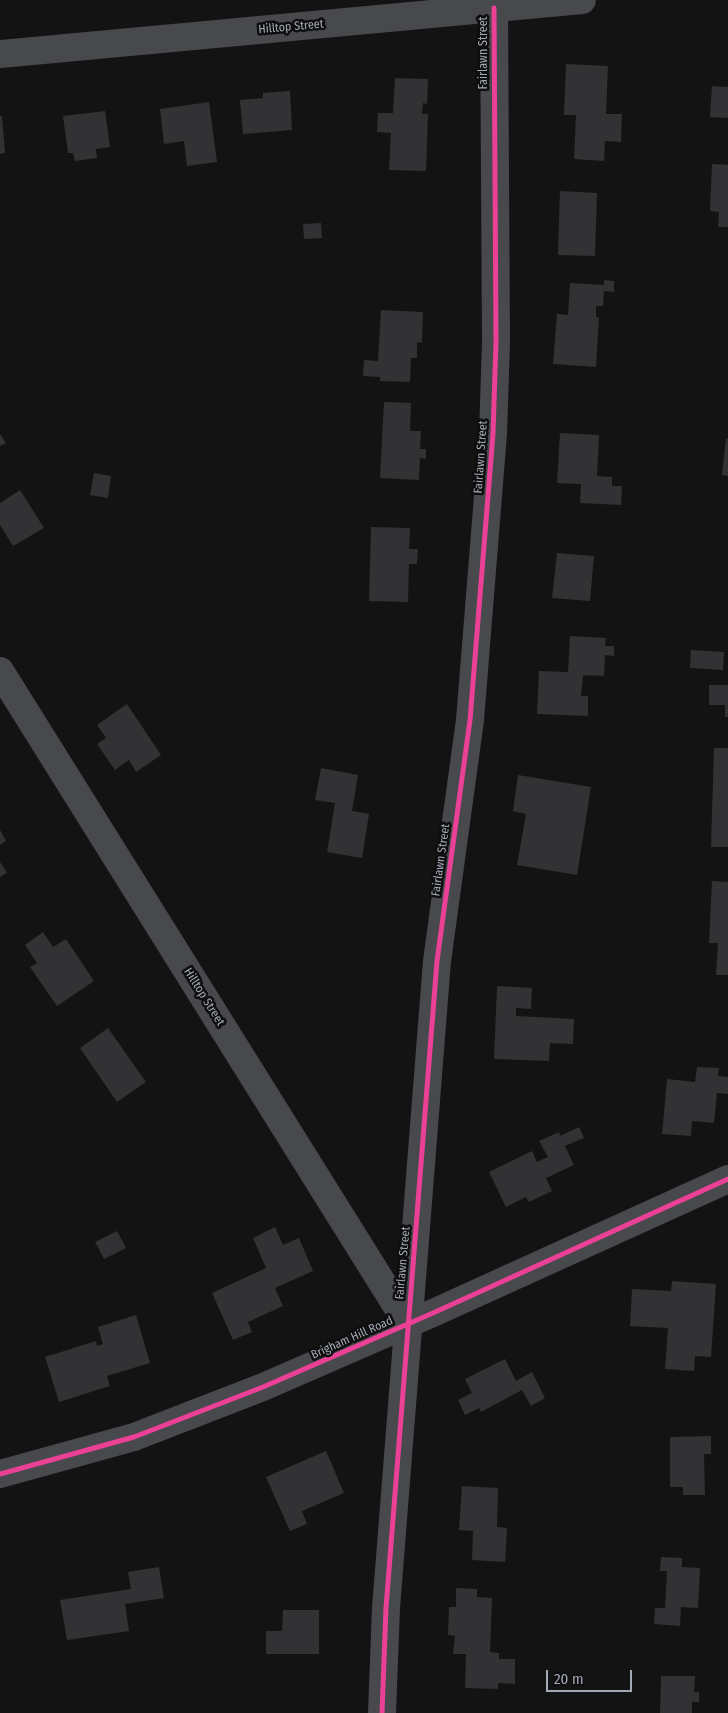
<!DOCTYPE html>
<style>
body{margin:0}
#map{position:relative;width:728px;height:1713px;overflow:hidden;background:#131314;font-family:"Fira Sans Condensed",sans-serif}
canvas{display:block}
.scale{position:absolute;left:546px;top:1670px;width:86px;height:22px;box-sizing:border-box;border:2px solid #a4aab5;border-top:0;padding-left:6px;font-size:15px;line-height:18px;white-space:nowrap;color:#a4aab5;-webkit-text-stroke:4px #0e0e0f;paint-order:stroke}
</style>
<div id="map">
<canvas width="728" height="1713"></canvas>
<div class="scale">20 m</div>
</div>
<script>
const ctx = document.querySelector('canvas').getContext('2d');
ctx.lineJoin = 'round';
function paint(path, color) {
  ctx.fillStyle = color;
  ctx.fill(path, 'evenodd');
}
function toPath(rows) {
  const path = new Path2D();
  for (const r of rows) {
    path.moveTo(r[0], r[1]);
    for (let i = 2; i < r.length; i += 2) path.lineTo(r[i], r[i + 1]);
  }
  return path;
}
function strokePath(path, color, width, dash) {
  ctx.strokeStyle = color;
  ctx.lineWidth = width;
  ctx.lineCap = dash ? 'butt' : 'round';
  ctx.setLineDash(dash || []);
  ctx.stroke(path);
}
function label(font, color, halo, rows, align = 'center') {
  ctx.font = font + ' "Fira Sans Condensed",sans-serif';
  ctx.lineWidth = 5;
  ctx.setLineDash([]);
  ctx.textBaseline = 'middle';
  ctx.strokeStyle = halo;
  ctx.fillStyle = color;
  for (const [text, x, y, turn = 0] of rows) {
    ctx.save();
    ctx.translate(x, y);
    ctx.rotate((+turn || 0) * Math.PI / 180);
    ctx.textAlign = isNaN(turn) ? turn : align;
    if (halo) ctx.strokeText(text, 0, 0);
    ctx.fillText(text, 0, 0);
    ctx.restore();
  }
}
paint(toPath([
 [566,64,608,66,606,114,622,114,621,142,605,141,604,161,574,159,576,115,564,115],
 [395,78,428,79,427,104,423,103,422,114,428,114,426,171,389,170,391,133,377,132,378,113,393,113],
 [712,86,728,87,728,118,710,117],
 [290,91,292,130,243,134,240,100,263,98,263,93],
 [209,102,217,162,187,166,184,141,164,144,160,109],
 [105,111,110,147,96,149,97,158,75,161,73,153,68,153,63,116],
 [0,116,2,116,5,153,0,154],
 [712,164,728,165,728,227,718,227,719,212,710,211],
 [560,191,597,193,595,256,558,255],
 [321,223,322,238,304,239,303,224],
 [604,280,614,281,614,292,604,291,603,306,596,306,596,317,599,317,596,367,553,364,557,314,568,315,570,283,604,285],
 [381,310,423,312,422,343,417,342,417,358,411,358,410,382,380,381,380,377,363,376,364,360,378,361],
 [384,402,411,403,410,431,421,431,420,449,426,449,426,459,420,458,419,480,380,478],
 [560,433,599,435,597,476,612,477,612,486,622,486,621,505,580,503,581,484,557,483],
 [0,434,6,443,0,446],
 [726,438,728,439,728,476,722,475],
 [94,473,111,476,108,498,90,495],
 [20,490,44,528,13,546,0,525,0,503],
 [371,527,410,528,409,549,418,549,417,564,409,564,408,602,369,601],
 [557,553,594,556,590,601,552,598],
 [570,636,606,638,605,646,614,646,614,656,605,655,604,676,583,675,581,696,588,696,588,716,537,714,539,671,568,672],
 [691,650,724,652,723,670,690,668],
 [709,685,728,685,728,717,725,717,725,705,709,705],
 [127,704,161,755,136,772,129,760,115,770,97,744,106,738,97,725],
 [714,748,728,748,728,847,711,847],
 [321,768,358,775,352,811,369,814,362,858,327,852,335,803,315,800],
 [518,775,591,787,577,875,517,865,526,814,513,811],
 [0,830,6,841,0,845],
 [0,862,7,873,0,877],
 [712,881,728,882,728,975,716,975,718,943,709,943],
 [43,932,53,947,66,939,94,981,57,1006,30,967,37,963,25,945],
 [497,986,532,988,531,1009,516,1008,516,1016,574,1019,573,1044,550,1043,549,1061,494,1059],
 [108,1028,146,1082,117,1102,80,1048],
 [697,1067,719,1068,718,1076,728,1077,728,1094,717,1093,714,1123,692,1121,691,1136,662,1134,667,1079,695,1082],
 [579,1127,584,1138,565,1146,574,1165,546,1178,552,1191,529,1202,526,1197,506,1207,489,1172,532,1151,537,1162,548,1157,539,1141,559,1132,560,1136],
 [275,1227,283,1245,299,1238,313,1271,275,1288,283,1306,248,1322,252,1332,233,1340,212,1293,266,1268,253,1238],
 [117,1231,126,1248,104,1259,95,1242],
 [672,1281,716,1284,711,1357,695,1356,694,1371,665,1369,668,1328,630,1326,632,1289,671,1291],
 [136,1315,150,1363,107,1376,110,1386,59,1402,45,1357,96,1341,97,1346,103,1344,98,1327],
 [505,1359,516,1381,532,1372,545,1398,531,1406,522,1390,481,1412,479,1408,465,1415,458,1400,472,1393,465,1379],
 [711,1436,711,1454,704,1454,705,1495,683,1495,683,1487,670,1487,670,1437],
 [326,1451,344,1493,302,1511,307,1524,290,1531,266,1477],
 [462,1486,498,1488,497,1527,507,1528,505,1562,472,1560,473,1531,459,1530],
 [661,1557,682,1558,682,1567,700,1568,698,1608,681,1607,680,1626,654,1624,655,1608,665,1608,667,1571,660,1571],
 [159,1567,164,1598,125,1604,129,1631,67,1640,60,1600,131,1589,128,1572],
 [456,1588,477,1589,477,1597,492,1598,490,1652,499,1653,499,1659,515,1659,515,1684,498,1683,498,1689,465,1688,466,1654,453,1654,455,1636,448,1635,449,1607,456,1607],
 [283,1610,319,1610,319,1654,266,1654,266,1631,282,1631],
 [661,1676,695,1676,694,1692,699,1692,699,1702,692,1702,692,1713,660,1713]
]), '#323234');
strokePath(toPath([
 [0,54,582,0],
 [0,671,408,1324],
 [0,1474,134,1437,263,1387,433,1313,728,1179],
 [382,1713,386,1608,437,961,470,720,493,434,496,342,494,8]
]), '#48494c', 28);
strokePath(toPath([
 [0,1474,134,1437,263,1387,433,1313,728,1179],
 [382,1713,386,1608,437,961,470,720,493,434,496,342,494,8]
]), '#ea4096', 5);
label('12px', '#a4aab5', '#0e0e0f', [
 ["Hilltop Street",291,27,-5],
 ["Fairlawn Street",484,53,-90],
 ["Fairlawn Street",481,457,-86],
 ["Fairlawn Street",441,860,-82],
 ["Hilltop Street",204,997,58],
 ["Fairlawn Street",403,1263,-85],
 ["Brigham Hill Road",352,1338,-24]
]);
</script>
